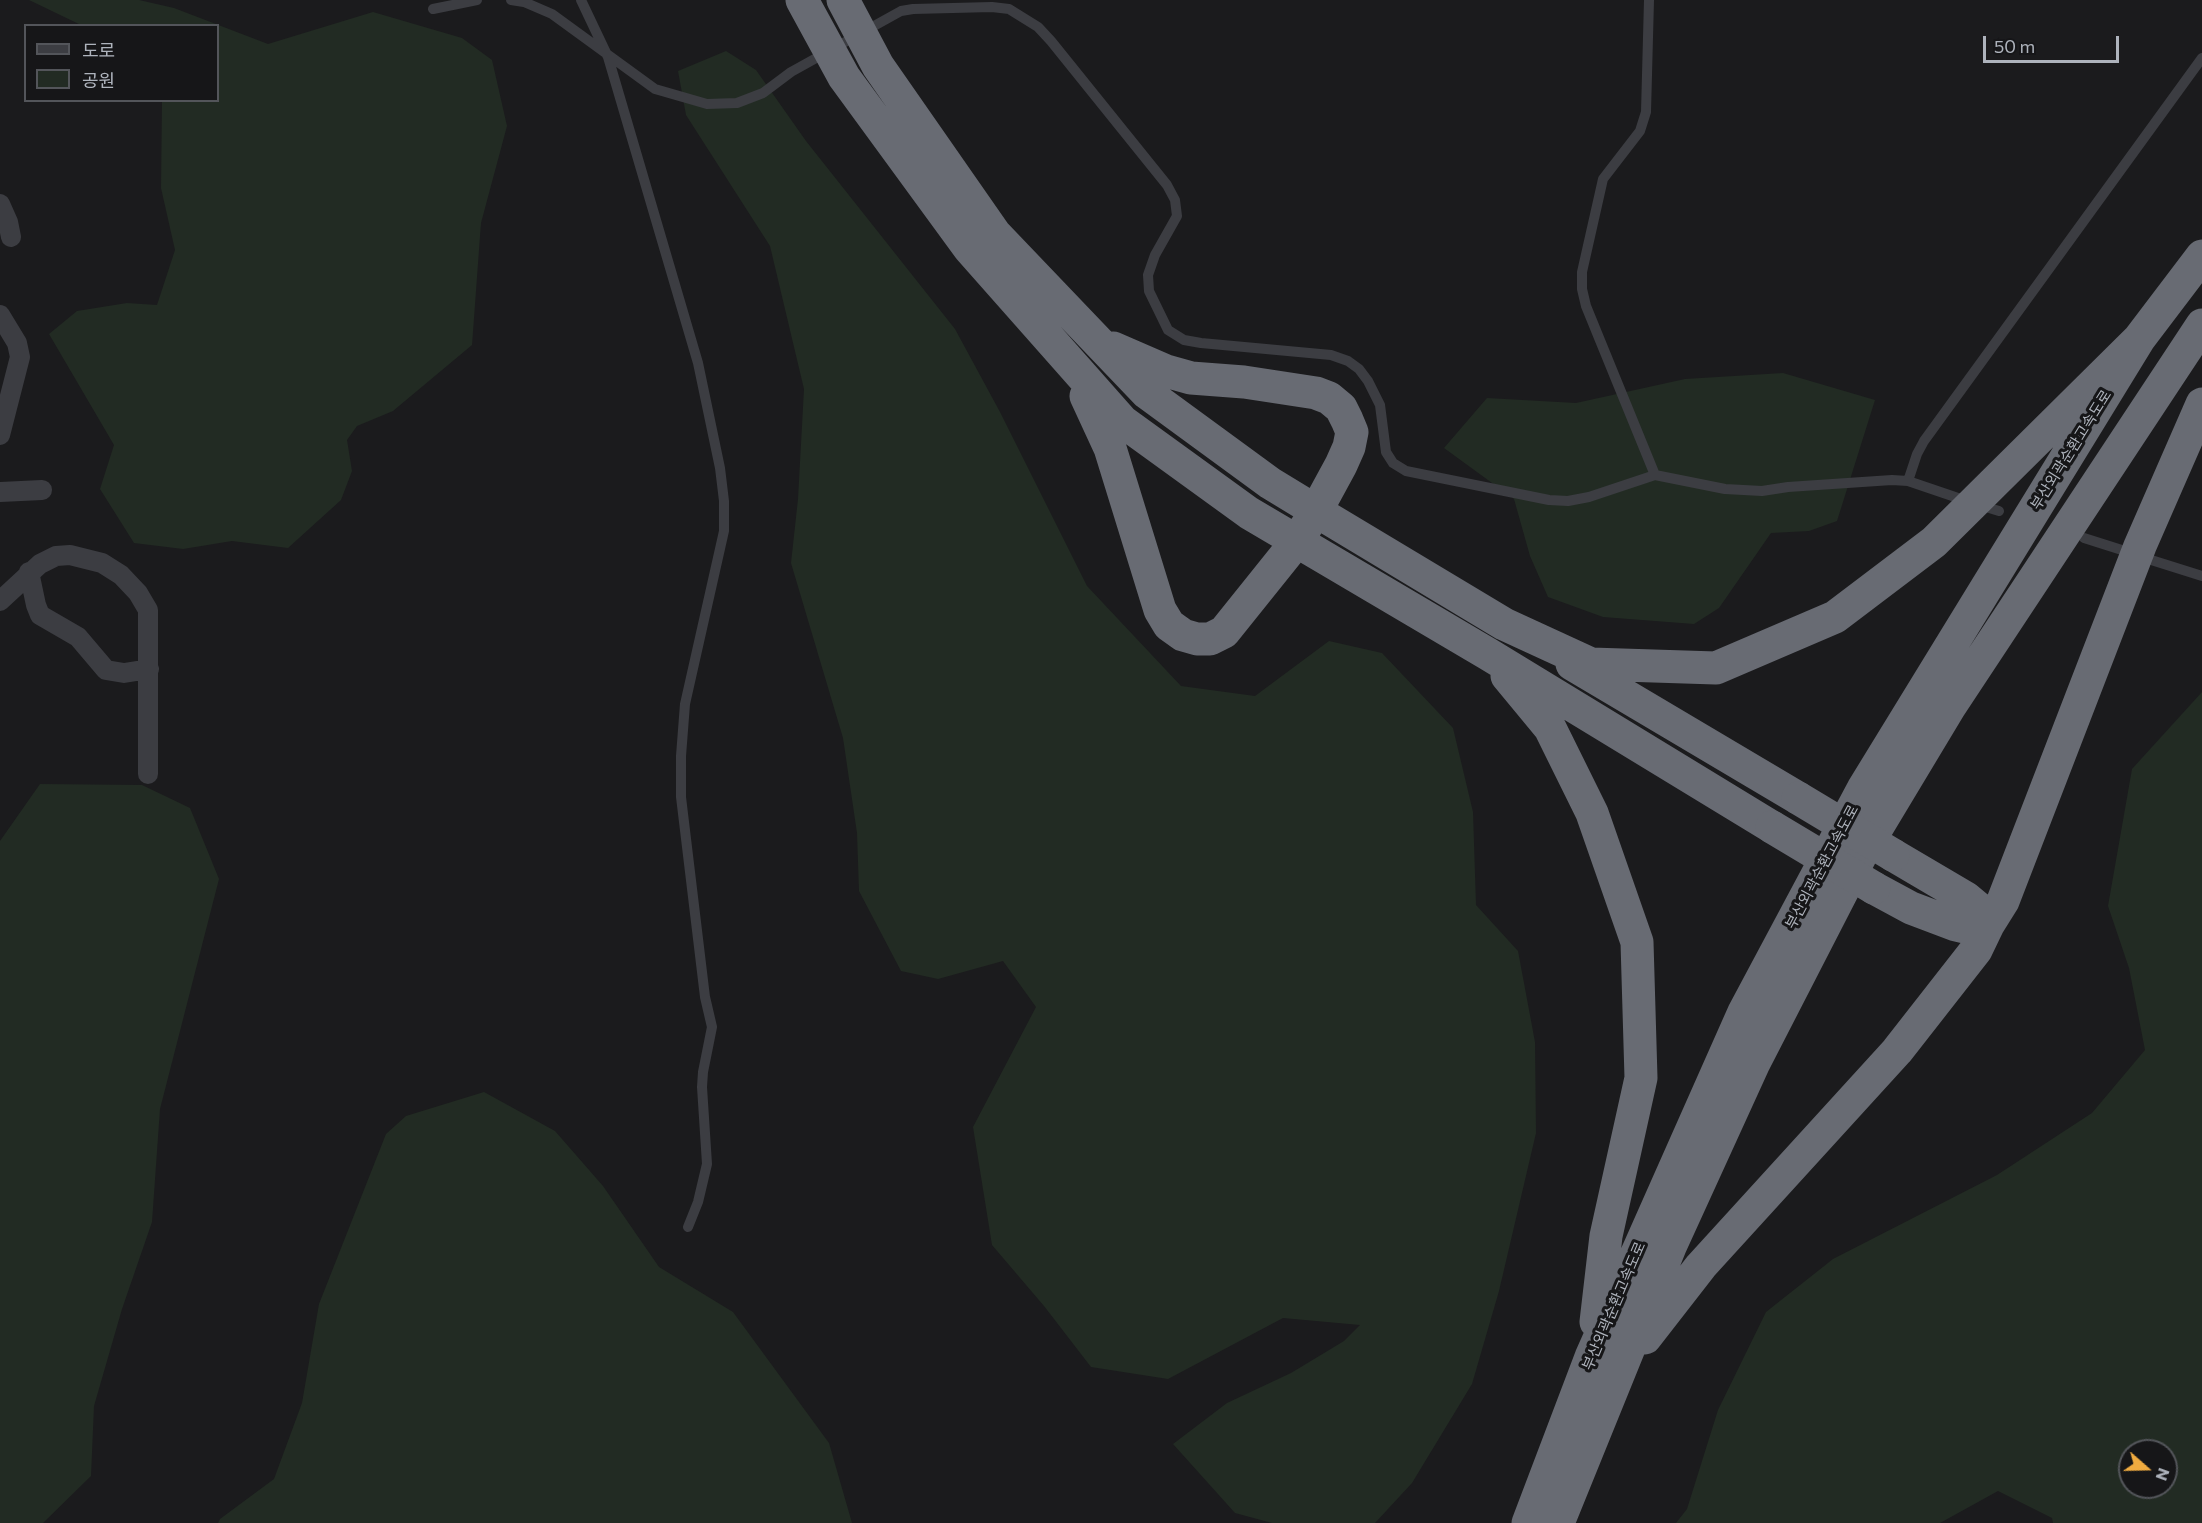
<!DOCTYPE html>
<meta charset="utf-8">
<style>
body{margin:0}
#map{position:relative;width:2202px;height:1523px;overflow:hidden;background:#1b1b1d;font-family:Commissioner,"Noto Sans KR",sans-serif}
canvas{display:block}
.legend{position:absolute;left:24px;top:24px;width:195px;height:78px;box-sizing:border-box;background:#161618;border:2px solid #53555a;margin:0;padding:8px 10px;list-style:none;font-size:18px;color:#aeb3bc}
.legend li{display:flex;align-items:center;gap:12px;height:30px}
.legend b{width:30px;border:2px solid #53555a}
.north{position:absolute;left:2118px;top:1439px;width:60px;height:60px;box-sizing:border-box;background:#161618;border:2px solid #53555a;border-radius:50%;rotate:110deg;font-size:16px;font-weight:700;line-height:24px;text-align:center;color:#aeb3bc}
.north::after{content:'';display:block;margin:auto;width:21px;height:27px;background:#f0ab40;clip-path:polygon(50% 0,100% 100%,50% 72%,0 100%)}
.scale{position:absolute;left:1983px;top:36px;width:136px;height:27px;box-sizing:border-box;border:3px solid #aeb3bc;border-top:0;padding-left:8px;font-size:18px;line-height:21px;white-space:nowrap;color:#aeb3bc;-webkit-text-stroke:4px #161618;paint-order:stroke}
</style>
<div id="map">
<canvas width="2202" height="1523"></canvas>
<ul class="legend">
<li><b style="height:8px;background:#3c3d42"></b>도로</li>
<li><b style="height:16px;background:#222b23"></b>공원</li>
</ul>
<div class="north">N</div>
<div class="scale">50 m</div>
</div>
<script>
const ctx = document.querySelector('canvas').getContext('2d');
ctx.lineJoin = 'round';
function paint(path, color) {
  ctx.fillStyle = color;
  ctx.fill(path, 'evenodd');
}
function toPath(rows) {
  const path = new Path2D();
  for (const r of rows) {
    path.moveTo(r[0], r[1]);
    for (let i = 2; i < r.length; i += 2) path.lineTo(r[i], r[i + 1]);
  }
  return path;
}
function strokePath(path, color, width, dash) {
  ctx.strokeStyle = color;
  ctx.lineWidth = width;
  ctx.lineCap = dash ? 'butt' : 'round';
  ctx.setLineDash(dash || []);
  ctx.stroke(path);
}
function label(font, color, halo, rows, align = 'center') {
  ctx.font = font + ' Commissioner,"Noto Sans KR",sans-serif';
  ctx.lineWidth = 6;
  ctx.setLineDash([]);
  ctx.textBaseline = 'middle';
  ctx.strokeStyle = halo;
  ctx.fillStyle = color;
  for (const [text, x, y, turn = 0] of rows) {
    ctx.save();
    ctx.translate(x, y);
    ctx.rotate((+turn || 0) * Math.PI / 180);
    ctx.textAlign = isNaN(turn) ? turn : align;
    if (halo) ctx.strokeText(text, 0, 0);
    ctx.fillText(text, 0, 0);
    ctx.restore();
  }
}
paint(toPath([
 [29,0,139,0,174,8,268,44,373,12,462,38,492,60,507,126,481,223,472,345,393,411,357,426,347,440,352,471,341,500,288,548,232,541,183,549,134,543,100,489,114,445,49,334,77,311,127,303,157,305,175,250,161,188,162,101,218,100,218,26,81,25],
 [726,51,756,70,806,141,955,329,1000,412,1087,586,1181,686,1255,696,1329,641,1382,653,1453,728,1473,812,1476,905,1518,951,1535,1042,1536,1133,1499,1291,1472,1384,1412,1483,1375,1523,1272,1523,1235,1513,1173,1444,1227,1403,1291,1373,1344,1341,1360,1325,1283,1318,1168,1379,1091,1367,1044,1306,992,1245,973,1127,1036,1007,1003,961,938,979,901,971,859,891,857,833,843,738,791,563,798,499,804,389,770,246,686,115,678,71],
 [1783,373,1875,400,1837,521,1809,531,1771,533,1719,608,1694,624,1603,617,1548,597,1530,556,1514,499,1444,448,1487,398,1576,403,1685,379],
 [2202,692,2202,1523,2053,1523,2052,1518,1998,1491,1940,1523,1676,1523,1687,1509,1718,1410,1766,1312,1833,1259,1997,1175,2092,1113,2145,1050,2129,968,2108,906,2132,769],
 [2130,1451,2166,1451,2166,1487,2130,1487],
 [40,784,142,785,190,808,219,879,160,1109,152,1222,122,1309,94,1406,91,1476,43,1523,0,1523,0,841],
 [484,1092,555,1131,603,1186,659,1267,733,1312,829,1443,852,1523,218,1523,220,1519,274,1479,302,1403,319,1304,386,1134,406,1116]
]), '#222b23');
strokePath(toPath([
 [511,0,524,2,552,14,655,89,707,104,737,103,763,93,791,72,901,11,913,9,992,7,1009,9,1038,27,1051,41,1167,185,1175,200,1177,216,1155,255,1148,275,1149,291,1168,330,1184,340,1201,343,1331,355,1348,361,1359,369,1368,381,1380,405,1386,452,1393,463,1406,471,1549,500,1568,501,1589,497,1655,475,1725,489,1762,491,1788,487,1892,480,1908,481,1961,499],
 [581,0,608,57,698,363,720,468,724,501,724,531,685,704,681,756,681,797,705,997,712,1027,703,1072,702,1087,707,1164,698,1202,688,1227],
 [1649,0,1646,112,1640,131,1603,179,1582,272,1582,289,1586,306,1655,475],
 [433,9,477,0],
 [1908,481,1917,454,1924,441,2202,58],
 [1986,507,1999,511],
 [2084,538,2125,551],
 [2148,559,2202,576]
]), '#3c3d42', 10);
strokePath(toPath([
 [0,204,8,222,11,237],
 [0,315,17,343,20,357,0,435],
 [0,492,42,490],
 [29,572,36,605,40,615,78,637,106,670,124,673,149,669],
 [0,601,40,564,56,556,70,555,102,563,121,575,138,593,148,610,148,774]
]), '#3c3d42', 20);
strokePath(toPath([
 [802,0,844,77,969,248,1122,421,1249,513,1488,654,1772,827],
 [843,0,878,66,995,234,1147,393,1270,483,1316,511,1504,624,1591,664,1716,668,1835,617,1934,542,2139,339],
 [1086,396,1110,448,1160,610,1169,625,1183,635,1197,639,1210,639,1224,632,1297,541,1316,511,1341,465,1349,447,1352,432,1347,420,1341,408,1329,398,1316,393,1244,382,1191,378,1166,371,1113,348],
 [1572,664,1798,798],
 [1507,676,1550,728,1592,813,1637,942,1641,1078,1606,1236,1596,1322],
 [1893,855,1966,898,1978,908,1985,917,1988,925],
 [1874,888,1911,908,1956,925,1973,929,1988,925],
 [1645,1338,1701,1266,1897,1051,1976,950,1988,925,2003,901,2140,546,2202,404],
 [1528,1523,1591,1357,1744,1012,1863,789,2139,339,2202,256],
 [1558,1523,1670,1247,1754,1063,1863,851,1949,708,2202,325]
]), '#686b73', 33);
strokePath(toPath([
 [1798,798,1893,855],
 [1772,827,1874,888]
]), '#686b73', 33);
label('15px', '#aeb3bc', '#161618', [
 ["부산외곽순환고속도로",2071,450,-58],
 ["부산외곽순환고속도로",1822,867,-62],
 ["부산외곽순환고속도로",1614,1306,-67]
]);
</script>
